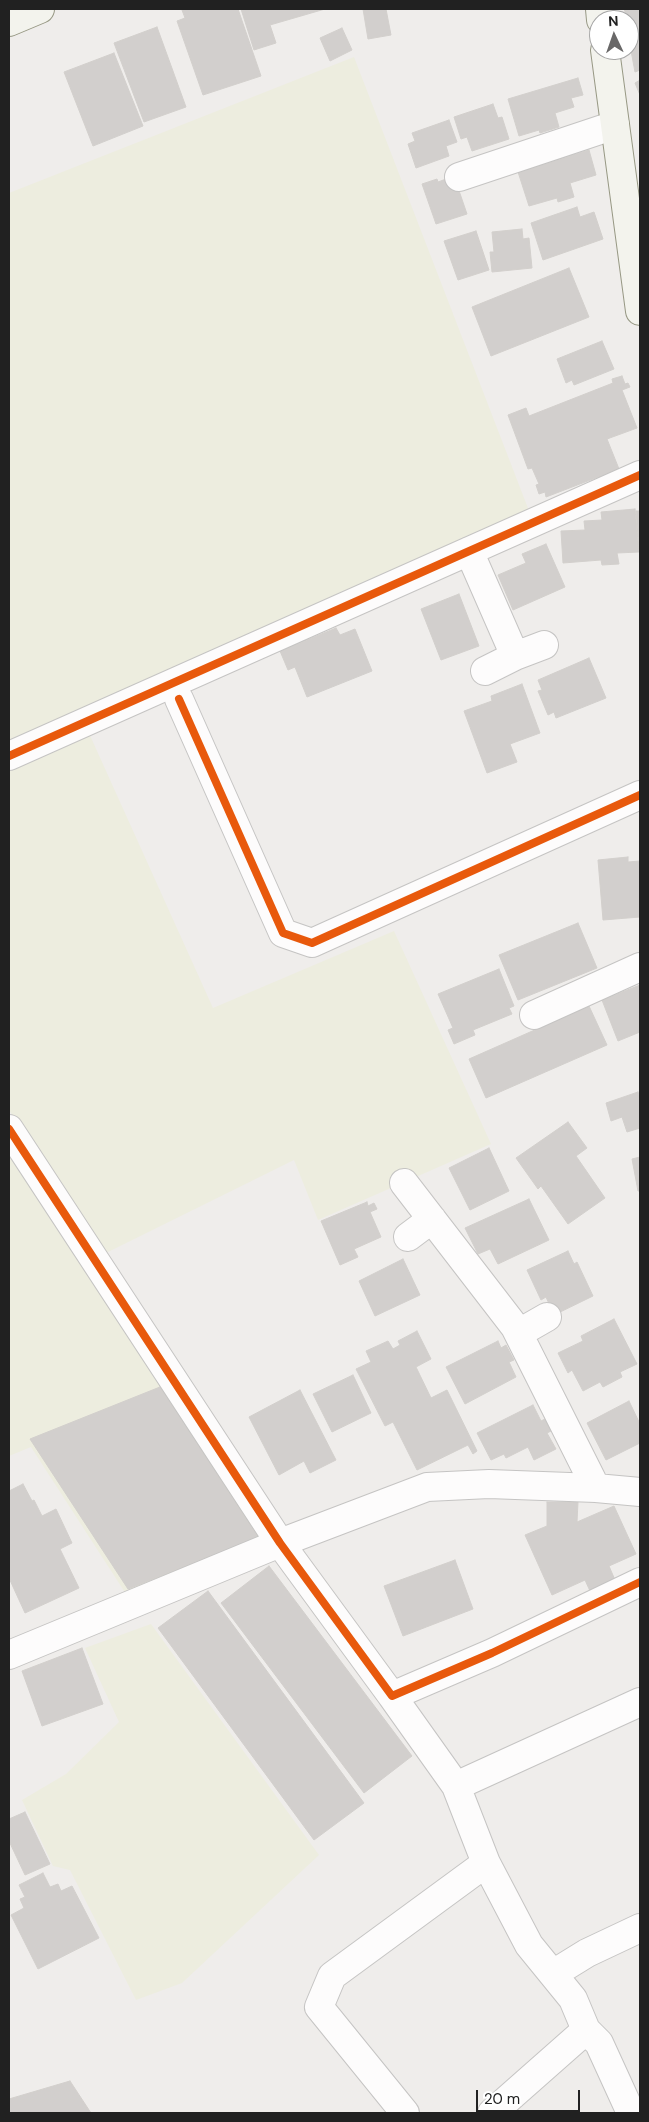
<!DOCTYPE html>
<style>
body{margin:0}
#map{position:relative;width:649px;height:2122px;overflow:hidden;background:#efedeb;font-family:"DM Sans",sans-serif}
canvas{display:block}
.frame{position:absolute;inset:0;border:10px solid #212121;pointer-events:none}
.north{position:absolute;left:589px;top:10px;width:50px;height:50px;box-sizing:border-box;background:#fff;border:1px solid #a6a6a6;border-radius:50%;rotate:357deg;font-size:14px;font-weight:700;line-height:20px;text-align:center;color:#212121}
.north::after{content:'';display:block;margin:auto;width:18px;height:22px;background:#696868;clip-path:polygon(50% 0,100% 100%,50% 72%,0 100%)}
.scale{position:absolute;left:476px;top:2090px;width:104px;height:22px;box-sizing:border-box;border:2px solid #212121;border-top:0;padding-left:6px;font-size:15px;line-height:18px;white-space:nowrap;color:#212121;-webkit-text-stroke:4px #fff;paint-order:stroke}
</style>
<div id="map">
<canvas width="649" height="2122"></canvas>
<div class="frame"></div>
<div class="north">N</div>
<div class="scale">20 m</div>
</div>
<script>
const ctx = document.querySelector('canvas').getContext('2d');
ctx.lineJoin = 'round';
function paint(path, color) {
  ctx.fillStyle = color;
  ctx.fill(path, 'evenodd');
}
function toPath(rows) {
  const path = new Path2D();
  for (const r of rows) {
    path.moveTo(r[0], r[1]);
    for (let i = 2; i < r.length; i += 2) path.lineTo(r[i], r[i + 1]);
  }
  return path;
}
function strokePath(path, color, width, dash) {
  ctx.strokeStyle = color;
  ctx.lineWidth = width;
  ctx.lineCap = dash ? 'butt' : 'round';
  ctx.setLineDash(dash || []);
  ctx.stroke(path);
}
paint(toPath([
 [354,57,531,516,9,749,9,193],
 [88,731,213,1008,394,931,491,1144,318,1220,294,1160,102,1255,9,1110,9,767],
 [9,1150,263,1540,126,1594,31,1447,9,1456],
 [151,1624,319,1855,182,1983,136,2000,70,1870,53,1866,22,1800,66,1774,119,1722,85,1648]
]), '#ededdf');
const building = toPath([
 [186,9,238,9,261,76,203,95,177,21,185,18,182,10,186,9],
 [241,9,325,9,270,25,276,43,254,50,241,9],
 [363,9,386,9,391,35,368,39,363,9],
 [624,9,640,9,640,70,635,72,629,40,629,28,631,28,624,9],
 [157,27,186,107,144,122,114,43,157,27],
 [342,28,352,50,330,61,320,38,342,28],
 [114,53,143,126,93,146,64,72,114,53],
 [578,78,583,95,571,98,574,107,555,113,559,127,540,133,539,130,519,136,508,99,578,78],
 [640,80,640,95,635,83,640,80],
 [493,104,498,118,502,117,509,139,472,151,467,137,461,139,454,117,493,104],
 [449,120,457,142,446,146,449,156,416,168,408,144,415,141,412,133,449,120],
 [589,150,596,175,570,183,574,197,558,202,557,198,529,206,518,172,589,150],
 [454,176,467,214,436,224,422,184,437,179,438,182,454,176],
 [577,207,580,217,594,212,603,239,543,260,531,223,577,207],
 [522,229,523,239,529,238,532,268,492,272,490,252,494,252,492,232,522,229],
 [476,231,489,270,458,280,444,241,476,231],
 [569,268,589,317,491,356,472,307,569,268],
 [602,341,614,369,574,385,572,380,566,383,557,359,602,341],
 [622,376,625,384,628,383,630,387,622,390,637,428,607,439,619,469,546,497,545,492,539,494,536,485,539,484,532,468,528,469,508,415,526,408,529,416,613,383,612,379,622,376],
 [635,509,639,552,617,553,619,564,602,565,601,560,563,563,561,531,585,530,584,521,602,520,601,512,635,509],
 [636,511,640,511,640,549,639,549,636,511],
 [546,544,565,587,513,610,498,575,526,563,522,554,546,544],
 [459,594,479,646,441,660,421,609,459,594],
 [336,628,340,635,355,629,372,671,307,697,295,667,288,670,280,651,336,628],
 [589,658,606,698,556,718,554,712,548,715,538,691,542,690,538,680,589,658],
 [522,684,540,733,510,744,517,762,487,773,464,711,492,701,491,696,522,684],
 [628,857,628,862,640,861,640,917,603,920,598,860,628,857],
 [578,923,597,968,518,1000,499,955,578,923],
 [499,969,514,1006,509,1008,512,1014,473,1030,475,1035,454,1044,448,1030,453,1028,438,994,499,969],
 [640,985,640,1032,618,1041,602,1000,640,985],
 [589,1006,607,1045,486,1098,469,1059,589,1006],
 [638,1092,640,1099,640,1128,627,1132,622,1117,611,1121,606,1103,638,1092],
 [568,1122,587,1148,576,1156,605,1198,568,1224,541,1186,538,1189,516,1158,568,1122],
 [489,1148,509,1191,470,1210,449,1168,489,1148],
 [640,1157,640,1191,638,1191,632,1159,640,1157],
 [529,1199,549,1240,498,1264,490,1249,478,1254,465,1228,529,1199],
 [367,1202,368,1206,374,1203,377,1209,370,1212,381,1237,354,1249,358,1257,340,1265,321,1221,367,1202],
 [568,1251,574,1264,577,1262,593,1296,554,1315,546,1297,541,1300,527,1270,568,1251],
 [403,1259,420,1295,375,1316,359,1281,403,1259],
 [614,1319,637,1364,620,1372,622,1377,603,1387,600,1382,583,1391,572,1370,568,1373,558,1353,583,1341,581,1336,614,1319],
 [417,1331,431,1359,416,1367,431,1398,447,1390,477,1451,473,1454,468,1445,417,1470,393,1422,385,1426,356,1369,371,1362,366,1351,388,1341,393,1349,400,1345,398,1341,417,1331],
 [498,1341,501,1348,506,1345,514,1360,509,1362,516,1377,465,1404,446,1367,498,1341],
 [353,1375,371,1413,332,1432,313,1394,353,1375],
 [160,1387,258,1537,128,1589,30,1439,160,1387],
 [300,1390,336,1460,310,1473,304,1461,279,1475,249,1417,300,1390],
 [629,1401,640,1424,639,1439,640,1443,606,1460,587,1423,629,1401],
 [533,1405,541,1421,545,1419,551,1431,547,1433,556,1449,534,1460,528,1447,506,1458,504,1454,491,1460,477,1433,533,1405],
 [23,1484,32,1501,34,1500,42,1516,56,1509,72,1543,60,1549,79,1588,25,1613,9,1578,9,1491,23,1484],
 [547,1502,578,1502,577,1522,614,1506,636,1554,609,1566,615,1580,590,1591,585,1580,552,1595,525,1535,547,1526,547,1502],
 [455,1560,473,1609,403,1636,384,1586,455,1560],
 [269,1566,412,1756,364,1793,221,1603,269,1566],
 [208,1591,364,1803,314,1840,158,1628,208,1591],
 [82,1648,103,1704,42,1726,22,1671,82,1648],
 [25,1812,50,1864,25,1875,9,1841,9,1819,25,1812],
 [43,1873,50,1887,58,1884,61,1891,72,1886,99,1938,38,1969,11,1915,24,1908,20,1899,25,1897,19,1885,43,1873],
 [70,2081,91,2113,9,2113,9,2099,70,2081]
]);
paint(building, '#d2cfcd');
strokePath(building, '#d2cfcc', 1);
const street = toPath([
 [459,177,615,125],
 [469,551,515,656,544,645],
 [485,671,515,656],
 [179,699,283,933,312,943,640,795],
 [9,756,640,475],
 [534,1015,640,967],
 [9,1129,280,1543,392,1696,492,1653,640,1582],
 [404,1183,515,1327,596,1488],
 [408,1237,432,1219],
 [519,1333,547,1317],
 [9,1655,280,1543,427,1487,489,1484,596,1488,640,1492],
 [392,1696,456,1786,640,1702],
 [456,1786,486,1863,529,1945,573,1999,586,2030,492,2113],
 [553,1974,587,1953,640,1928],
 [586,2030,599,2043,631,2113],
 [405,2113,319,2007,332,1976,486,1863]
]);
const secondary = toPath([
 [600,9,601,20],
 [9,22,40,9],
 [605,50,640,311]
]);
strokePath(street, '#c5c4c3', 30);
strokePath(secondary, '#979884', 30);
strokePath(street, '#fdfcfc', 28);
strokePath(secondary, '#f3f3ed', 28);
strokePath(toPath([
 [179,699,283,933,312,943,640,795],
 [9,756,640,475],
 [9,1129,280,1543,392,1696,492,1653,640,1582]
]), '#e8590c', 8);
</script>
